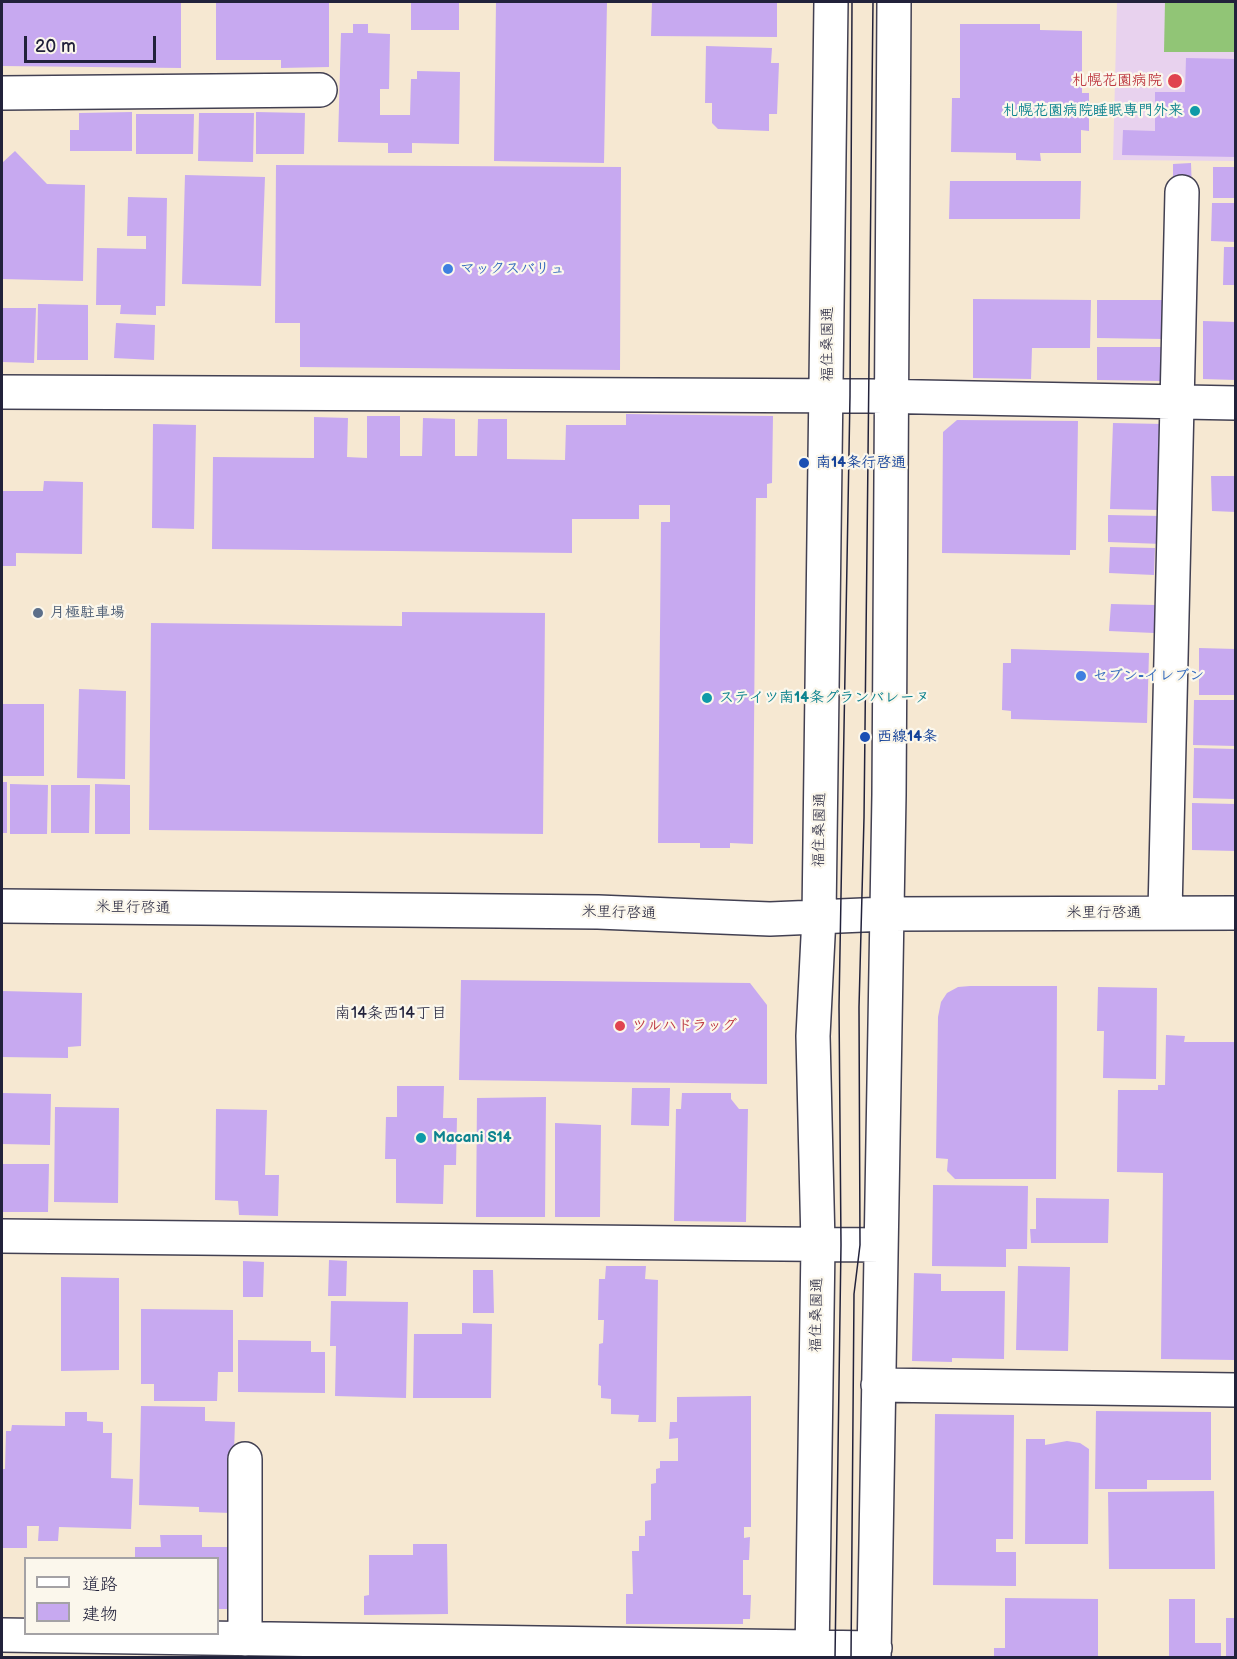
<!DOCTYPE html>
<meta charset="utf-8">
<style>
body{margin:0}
#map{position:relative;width:1237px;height:1659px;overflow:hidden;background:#f6e8d2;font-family:"Balsamiq Sans","Klee One",sans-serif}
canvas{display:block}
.frame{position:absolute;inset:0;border:3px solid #22223b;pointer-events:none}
.legend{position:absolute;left:24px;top:1557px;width:195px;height:78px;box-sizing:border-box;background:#fbf7ec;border:2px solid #a4a2a5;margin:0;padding:8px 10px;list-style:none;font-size:18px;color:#22223b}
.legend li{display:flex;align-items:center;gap:12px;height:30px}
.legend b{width:30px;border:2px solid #a4a2a5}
.scale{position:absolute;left:24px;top:36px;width:132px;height:27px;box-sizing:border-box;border:3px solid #22223b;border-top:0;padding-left:8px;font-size:18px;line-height:21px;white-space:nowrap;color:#22223b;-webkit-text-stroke:4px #fbf7ec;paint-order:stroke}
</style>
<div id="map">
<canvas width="1237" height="1659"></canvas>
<div class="frame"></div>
<ul class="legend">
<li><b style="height:8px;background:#fff"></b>道路</li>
<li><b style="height:16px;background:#c7a9f0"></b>建物</li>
</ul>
<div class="scale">20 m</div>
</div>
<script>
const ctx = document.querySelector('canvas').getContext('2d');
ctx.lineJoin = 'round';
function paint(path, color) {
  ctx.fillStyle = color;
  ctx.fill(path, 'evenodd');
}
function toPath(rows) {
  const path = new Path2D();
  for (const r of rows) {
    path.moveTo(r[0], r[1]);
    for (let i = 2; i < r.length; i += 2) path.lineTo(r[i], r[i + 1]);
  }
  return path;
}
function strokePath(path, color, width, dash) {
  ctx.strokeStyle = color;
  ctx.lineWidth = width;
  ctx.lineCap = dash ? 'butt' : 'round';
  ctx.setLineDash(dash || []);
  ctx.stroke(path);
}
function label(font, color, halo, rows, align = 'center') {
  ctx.font = font + ' "Balsamiq Sans","Klee One",sans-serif';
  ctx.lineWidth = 4.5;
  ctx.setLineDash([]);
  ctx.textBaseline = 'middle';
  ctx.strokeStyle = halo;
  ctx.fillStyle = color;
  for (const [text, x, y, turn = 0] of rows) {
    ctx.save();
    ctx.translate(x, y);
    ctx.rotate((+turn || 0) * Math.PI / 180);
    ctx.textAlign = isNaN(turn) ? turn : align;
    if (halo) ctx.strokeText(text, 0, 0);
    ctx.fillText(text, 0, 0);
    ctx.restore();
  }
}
paint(toPath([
 [1117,2,1235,2,1235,161,1113,160]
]), '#e8d2ee');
paint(toPath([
 [1165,2,1235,2,1235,52,1164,52]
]), '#91c576');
paint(toPath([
 [2,2,181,2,181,68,2,66],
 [216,2,329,2,329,67,281,68,281,60,216,60],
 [411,2,459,2,459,30,411,30],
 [496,2,607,2,604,163,494,161],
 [652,2,777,2,777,37,651,36],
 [353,24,368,24,368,33,390,34,389,89,380,89,380,115,410,115,411,79,417,79,417,71,460,72,459,144,412,143,412,153,388,153,388,143,338,142,341,33,353,33],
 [960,24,1040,24,1040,30,1082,31,1082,93,1089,93,1089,131,1081,130,1081,153,1040,153,1041,161,1016,160,1016,153,951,152,952,98,960,98],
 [706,46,772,48,771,63,779,63,777,114,769,114,769,131,718,129,712,123,712,103,705,103],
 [1186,58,1236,59,1236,157,1122,155,1123,130,1155,131,1155,92,1185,92],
 [132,112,132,151,70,151,70,130,79,130,79,113],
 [256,112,305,113,304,154,256,154],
 [199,113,254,113,253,162,198,161],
 [136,114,194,114,193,154,136,154],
 [15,151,47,184,85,185,83,281,2,279,2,163],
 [1191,163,1192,191,1173,192,1173,164],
 [276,165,621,167,620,370,300,367,300,323,275,323],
 [1213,167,1236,167,1236,198,1213,198],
 [185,175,265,177,261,286,182,284],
 [950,181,1081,181,1080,219,949,219],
 [128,197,167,198,165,306,156,306,156,315,120,314,121,305,96,305,97,248,146,249,146,236,127,236],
 [1212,203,1236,203,1236,242,1211,241],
 [1224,247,1236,247,1236,285,1223,285],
 [973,299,1091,300,1090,348,1032,348,1031,379,973,378],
 [1097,300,1164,300,1164,339,1097,338],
 [38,304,88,305,88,360,37,360],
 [2,308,36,308,34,363,2,362],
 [1203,321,1236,322,1236,380,1203,379],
 [116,323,155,325,154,360,114,358],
 [1097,347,1161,347,1161,381,1097,380],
 [626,414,773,416,772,483,767,484,767,498,756,498,753,844,730,843,730,848,700,848,700,843,658,843,661,522,670,522,670,505,639,505,639,519,572,519,572,553,212,549,213,457,314,458,314,417,348,418,347,457,367,458,367,416,400,416,400,456,422,456,423,418,455,419,455,456,477,456,478,419,507,419,507,459,565,460,566,425,626,425],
 [957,420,1078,421,1076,550,1070,550,1070,555,942,553,943,432],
 [1113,423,1163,424,1159,510,1110,509],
 [153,424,196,425,194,529,152,528],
 [1211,476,1236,476,1236,512,1212,511],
 [44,481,83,482,82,554,16,553,16,566,2,566,2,491,43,491],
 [1108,515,1162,516,1162,544,1108,542],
 [1110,547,1155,548,1154,575,1109,573],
 [1111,604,1155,605,1154,633,1109,631],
 [402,612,545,613,543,834,149,830,151,623,402,626],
 [1199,648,1236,649,1236,695,1199,695],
 [1011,649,1149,653,1147,723,1011,719,1011,711,1002,710,1003,663,1011,663],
 [79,689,126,691,125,779,77,778],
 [1194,700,1236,700,1236,746,1193,745],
 [2,704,44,704,44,776,2,776],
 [1194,748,1236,749,1236,799,1193,798],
 [2,782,7,782,7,833,2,833],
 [10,784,48,785,47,834,10,834],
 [95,784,130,785,130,834,95,834],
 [51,785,90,785,89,833,51,833],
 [1192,803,1236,804,1236,851,1192,850],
 [461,980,750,983,767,1005,767,1084,459,1080],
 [970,986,1057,986,1056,1179,955,1179,947,1171,948,1159,936,1158,938,1017,941,1002,947,993,958,987],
 [1098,987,1157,988,1156,1079,1103,1078,1104,1031,1097,1031],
 [2,991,82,993,81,1046,68,1047,68,1058,2,1057],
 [1166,1035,1185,1036,1184,1042,1236,1042,1236,1360,1161,1359,1163,1173,1117,1172,1118,1090,1158,1090,1158,1085,1165,1085],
 [397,1086,444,1086,443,1118,457,1118,456,1165,444,1165,443,1204,396,1203,396,1159,385,1159,386,1117,397,1117],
 [632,1088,670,1088,669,1126,631,1125],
 [2,1093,51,1094,50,1145,2,1144],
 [682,1093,731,1093,731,1099,739,1109,748,1109,746,1222,674,1221,676,1109,681,1109],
 [546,1097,545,1217,476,1217,477,1098],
 [55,1107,119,1108,118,1203,54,1202],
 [216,1109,267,1110,265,1175,279,1175,278,1216,239,1215,238,1201,215,1200],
 [555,1123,601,1125,600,1217,555,1217],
 [2,1164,49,1164,48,1212,2,1212],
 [933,1185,1028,1186,1027,1249,1006,1249,1006,1267,932,1266],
 [1036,1198,1109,1199,1108,1243,1031,1243,1030,1229,1036,1229],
 [329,1260,347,1261,346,1296,328,1296],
 [243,1261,264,1262,263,1297,243,1297],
 [606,1266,646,1266,645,1279,658,1280,656,1422,638,1422,639,1415,611,1414,611,1399,601,1398,601,1386,598,1385,599,1344,603,1343,604,1320,598,1320,599,1279,605,1279],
 [1018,1266,1070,1267,1068,1351,1016,1350],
 [473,1270,493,1270,494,1313,473,1313],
 [914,1273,941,1274,941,1291,1005,1291,1004,1359,952,1358,952,1362,912,1361],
 [61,1277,119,1278,119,1370,61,1371],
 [331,1301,408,1302,406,1398,335,1396,336,1346,330,1346],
 [141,1309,233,1310,233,1372,218,1372,217,1401,154,1401,154,1384,141,1384],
 [462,1323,492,1324,491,1398,413,1398,414,1334,462,1334],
 [238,1340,311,1341,311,1352,325,1352,325,1393,238,1392],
 [751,1396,751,1527,744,1527,744,1538,750,1537,749,1560,743,1560,743,1595,751,1595,750,1619,743,1619,743,1624,626,1624,626,1594,633,1594,632,1551,639,1551,639,1536,645,1536,645,1521,651,1520,651,1484,656,1483,656,1469,660,1468,660,1461,678,1461,678,1438,669,1439,670,1422,677,1422,677,1397],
 [141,1406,205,1407,205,1421,235,1422,232,1513,199,1512,199,1507,139,1505],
 [1096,1411,1211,1412,1211,1480,1147,1480,1147,1489,1095,1489],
 [65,1412,87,1412,87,1421,103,1422,103,1433,112,1433,111,1478,133,1479,131,1529,59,1527,58,1541,38,1541,39,1526,27,1526,27,1548,2,1548,2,1469,5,1469,6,1431,11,1431,12,1425,65,1426],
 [935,1414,1014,1415,1013,1539,996,1539,996,1552,1016,1552,1016,1586,933,1585],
 [1026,1439,1045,1439,1045,1445,1067,1441,1080,1443,1089,1449,1088,1544,1025,1544],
 [1214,1491,1215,1569,1109,1569,1108,1492],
 [160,1535,202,1535,202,1547,232,1547,232,1609,218,1609,218,1558,135,1558,135,1547,161,1547],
 [413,1544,447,1544,448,1614,364,1615,364,1596,369,1595,369,1555,413,1555],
 [1005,1598,1098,1599,1098,1658,994,1658,994,1648,1005,1648],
 [1169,1599,1195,1599,1195,1643,1221,1643,1221,1658,1169,1658],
 [1226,1618,1236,1618,1236,1658,1226,1658]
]), '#c7a9f0');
const minor = toPath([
 [2,93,320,90],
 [2,392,869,396,1236,403],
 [2,906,598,912,770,919,886,914,1236,913],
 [1165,912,1182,192],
 [2,1236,880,1245],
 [878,1385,1236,1390],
 [245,1459,245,1639],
 [2,1635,875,1648],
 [812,1658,818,1244,813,1036,819,917,831,2],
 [874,1658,889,795,894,2]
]);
strokePath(minor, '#424052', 36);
strokePath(minor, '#fff', 33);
strokePath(toPath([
 [835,1658,841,1245,839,1006,850,396,852,2],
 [851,1658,854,1294,860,1245,859,1007,864,818,873,2]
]), '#22223b', 1.5);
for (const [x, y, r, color] of [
 [1175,81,8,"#e0444e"],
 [1195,111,6,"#0f9aa8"],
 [448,269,6,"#3f7fe0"],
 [804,463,6,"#1a4fb4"],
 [38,613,6,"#5c6f8a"],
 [1081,676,6,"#3f7fe0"],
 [707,698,6,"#0f9aa8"],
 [865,737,6,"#1a4fb4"],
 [620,1026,6,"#e0444e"],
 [421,1138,6,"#0f9aa8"]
]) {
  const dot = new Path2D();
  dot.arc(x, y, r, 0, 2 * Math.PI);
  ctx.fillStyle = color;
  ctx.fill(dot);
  strokePath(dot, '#fbf7ec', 2);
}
label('bold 15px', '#be3a42', '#fbf7ec', [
 ["札幌花園病院",1162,81],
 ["ツルハドラッグ",632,1026,"left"]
], 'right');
label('bold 15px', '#0d838f', '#fbf7ec', [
 ["札幌花園病院睡眠専門外来",1183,111,"right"],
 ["ステイツ南14条グランバレーヌ",719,698],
 ["Macani S14",433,1138]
], 'left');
label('bold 15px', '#366cbe', '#fbf7ec', [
 ["マックスバリュ",460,269],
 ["セブン-イレブン",1093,676]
], 'left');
label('15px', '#22223b', '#fbf7ec', [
 ["福住桑園通",828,344,-90],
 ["福住桑園通",820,830,-89],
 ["米里行啓通",133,908,1],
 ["米里行啓通",619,913,2],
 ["米里行啓通",1104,913],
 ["福住桑園通",817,1315,-89]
]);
label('bold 15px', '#164399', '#fbf7ec', [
 ["南14条行啓通",816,463],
 ["西線14条",877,737]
], 'left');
label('bold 15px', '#4e5e75', '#fbf7ec', [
 ["月極駐車場",50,613]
], 'left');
label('16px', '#22223b', '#fbf7ec', [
 ["南14条西14丁目",391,1014]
]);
</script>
